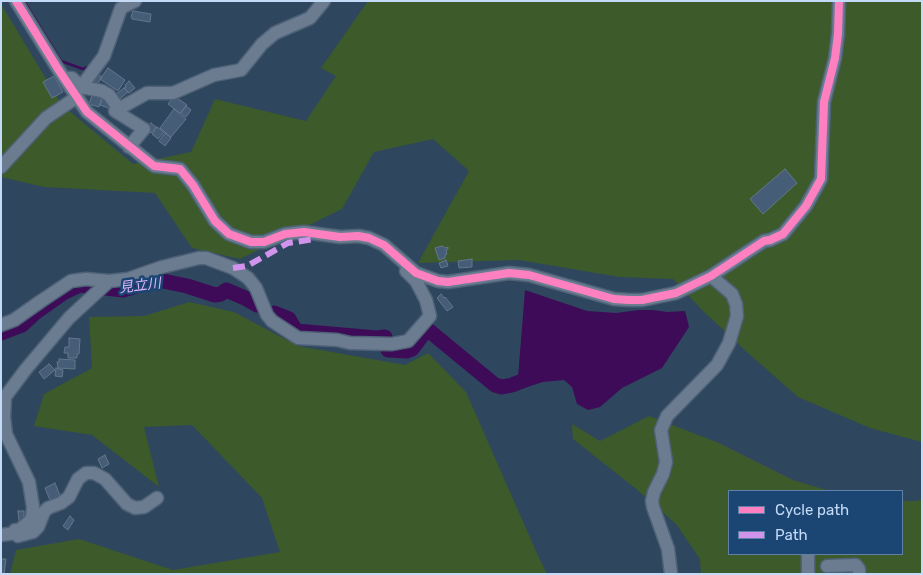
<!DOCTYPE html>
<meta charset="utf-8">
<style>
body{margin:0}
#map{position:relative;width:923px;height:575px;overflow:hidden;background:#2f465f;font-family:Rubik,sans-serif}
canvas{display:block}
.frame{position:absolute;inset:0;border:2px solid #c4dbf7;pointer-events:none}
.legend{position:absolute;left:728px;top:490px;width:175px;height:65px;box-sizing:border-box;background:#1b4573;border:1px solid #5f81a8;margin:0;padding:6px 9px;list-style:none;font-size:15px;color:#c4dbf7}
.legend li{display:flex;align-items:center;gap:10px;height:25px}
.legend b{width:25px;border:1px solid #5f81a8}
</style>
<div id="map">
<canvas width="923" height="575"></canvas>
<div class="frame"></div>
<ul class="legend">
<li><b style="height:6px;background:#ff80c0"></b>Cycle path</li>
<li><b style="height:6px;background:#d193ec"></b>Path</li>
</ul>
</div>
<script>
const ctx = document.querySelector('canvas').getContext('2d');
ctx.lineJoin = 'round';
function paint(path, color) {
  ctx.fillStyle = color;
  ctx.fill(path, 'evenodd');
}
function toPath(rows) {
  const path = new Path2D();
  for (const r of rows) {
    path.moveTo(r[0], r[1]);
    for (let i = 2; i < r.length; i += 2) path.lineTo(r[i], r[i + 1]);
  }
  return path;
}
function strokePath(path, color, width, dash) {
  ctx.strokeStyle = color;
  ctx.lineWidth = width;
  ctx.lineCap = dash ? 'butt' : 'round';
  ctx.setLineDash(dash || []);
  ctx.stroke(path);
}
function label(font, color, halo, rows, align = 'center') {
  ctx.font = font + ' Rubik,"Noto Sans JP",sans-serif';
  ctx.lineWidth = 5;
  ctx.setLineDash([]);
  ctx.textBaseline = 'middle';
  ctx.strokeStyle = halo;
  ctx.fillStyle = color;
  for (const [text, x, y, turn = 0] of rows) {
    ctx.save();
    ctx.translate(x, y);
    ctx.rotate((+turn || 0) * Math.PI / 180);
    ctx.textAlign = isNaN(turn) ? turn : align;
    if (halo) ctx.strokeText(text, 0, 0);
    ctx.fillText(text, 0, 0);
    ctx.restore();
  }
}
paint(toPath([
 [368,1,922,1,922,442,870,428,798,397,748,353,703,311,673,279,619,277,519,260,418,263,469,171,433,139,374,152,342,209,240,259,192,248,155,193,44,187,1,177,1,4,62,105,133,164,191,152,215,99,306,121,336,76,321,68],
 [189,302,234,312,298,346,405,365,428,353,466,392,539,558,547,574,10,574,16,550,79,539,173,570,280,552,262,498,192,425,144,427,159,487,92,435,34,426,44,394,92,368,89,317,144,316],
 [649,416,719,443,793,480,830,491,729,491,729,554,902,554,902,501,918,501,922,498,922,574,701,574,700,559,676,524,635,488,573,439,572,424,600,441]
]), '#3c5a2a');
paint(toPath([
 [525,290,587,311,616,313,639,310,653,310,667,312,685,311,689,327,662,368,622,388,600,407,588,410,577,404,572,387,564,380,543,382,517,390]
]), '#3e0b58');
strokePath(toPath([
 [24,1,61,61,83,69,90,66]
]), '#3e0b58', 2.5);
strokePath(toPath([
 [274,313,289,319,296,331,377,338,385,337],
 [1,333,22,325,36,312,63,293,80,285,123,290,146,283,163,281,187,286,215,295,221,294,226,290,245,298,257,305],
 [388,350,407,351,412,349,427,329,495,385,502,387,512,385,535,376]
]), '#3e0b58', 15);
const building = toPath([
 [133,11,151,14,150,22,132,19,132,17,131,17,133,11],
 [108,68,125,80,118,91,100,79,108,68],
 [95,72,102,77,94,89,88,81,95,72],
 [54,76,63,92,52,98,43,82,54,76],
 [129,81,135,88,129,93,124,88,126,87,125,85,129,81],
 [124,88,128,92,117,101,114,96,124,88],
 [96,94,103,96,99,107,89,104,92,95,95,96,96,94],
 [174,96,187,105,180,113,168,104,174,96],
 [102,97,114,106,111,109,100,105,102,97],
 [186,106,191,110,186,117,181,113,186,106],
 [174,109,186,119,171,137,160,128,174,109],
 [151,123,156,127,151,133,146,129,151,123],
 [157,127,164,132,158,139,152,134,157,127],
 [165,133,171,138,165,146,159,141,165,133],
 [785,169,797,183,763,214,750,199,785,169],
 [442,246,445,248,448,247,448,249,446,250,447,254,445,255,445,258,439,260,435,248,442,246],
 [472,259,472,267,459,268,458,261,472,259],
 [446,260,448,266,441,268,439,263,446,260],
 [441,294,444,298,445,297,453,307,447,311,437,298,441,294],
 [69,338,80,339,79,354,77,354,77,358,68,358,68,353,64,353,65,347,69,347,69,338],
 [59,359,75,360,75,369,58,368,57,362,59,362,59,359],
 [49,364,55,370,44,379,39,372,49,364],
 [56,368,63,370,62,377,55,376,56,368],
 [105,455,109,464,102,468,98,459,105,455],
 [55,483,62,501,52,505,45,488,55,483],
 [18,511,24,511,24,521,19,521,18,511],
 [70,516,74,520,68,530,63,526,70,516],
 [1,559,6,559,4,574,1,574,1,559]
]);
paint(building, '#465d77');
strokePath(building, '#64768c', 1);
const minor = toPath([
 [16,1,58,69,87,112,154,166,180,169,193,185,215,221,229,234,251,242,264,242,285,234,304,232,340,237,358,236,369,238,384,245,416,273,438,281,448,282,509,273,529,275,614,299,629,300,642,300,676,293,711,276,764,241,770,240,783,234,806,206,821,179,824,102,835,58,838,34,839,1],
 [69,78,72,78,81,87,104,56,121,8,135,1],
 [81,87,102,91,109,95,119,109],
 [129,147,144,129,115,111,147,93,173,93,214,75,241,70,262,44,275,33,310,18,324,1],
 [1,167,46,118,77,97],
 [1,325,14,320,41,301,71,281,86,279,109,281],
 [15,530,18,536,33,532,38,527,44,512,48,508,61,503,69,497,78,479,86,473,94,473,105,479,127,504,135,508,144,507,157,498],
 [1,535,16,533,32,519,33,507,29,482,6,434,4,417,5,397,26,369,69,318,109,281,128,279,162,267,199,258,206,258,233,268,248,278,256,288,267,315,272,321,298,338,337,340,350,343,392,344,408,341,430,316,426,300,416,281,406,271],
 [808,554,808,574],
 [827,566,856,565,859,569,859,574],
 [671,574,668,549,653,507,652,501,654,492,663,474,666,462,661,430,667,416,717,365,729,343,737,316,736,304,732,294,711,276]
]);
strokePath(minor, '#4e6277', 15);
strokePath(minor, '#6b7c90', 12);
strokePath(toPath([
 [233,268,247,266,288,243,315,239]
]), '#d193ec', 6, [12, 6]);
strokePath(toPath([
 [16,1,58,69,87,112,154,166,180,169,193,185,215,221,229,234,251,242,264,242,285,234,304,232,340,237,358,236,369,238,384,245,416,273,438,281,448,282,509,273,529,275,614,299,629,300,642,300,676,293,711,276,764,241,770,240,783,234,806,206,821,179,824,102,835,58,838,34,839,1]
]), '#ff80c0', 8);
label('italic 14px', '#deb5f6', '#1b4573', [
 ["見立川",140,286,-7]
]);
</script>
